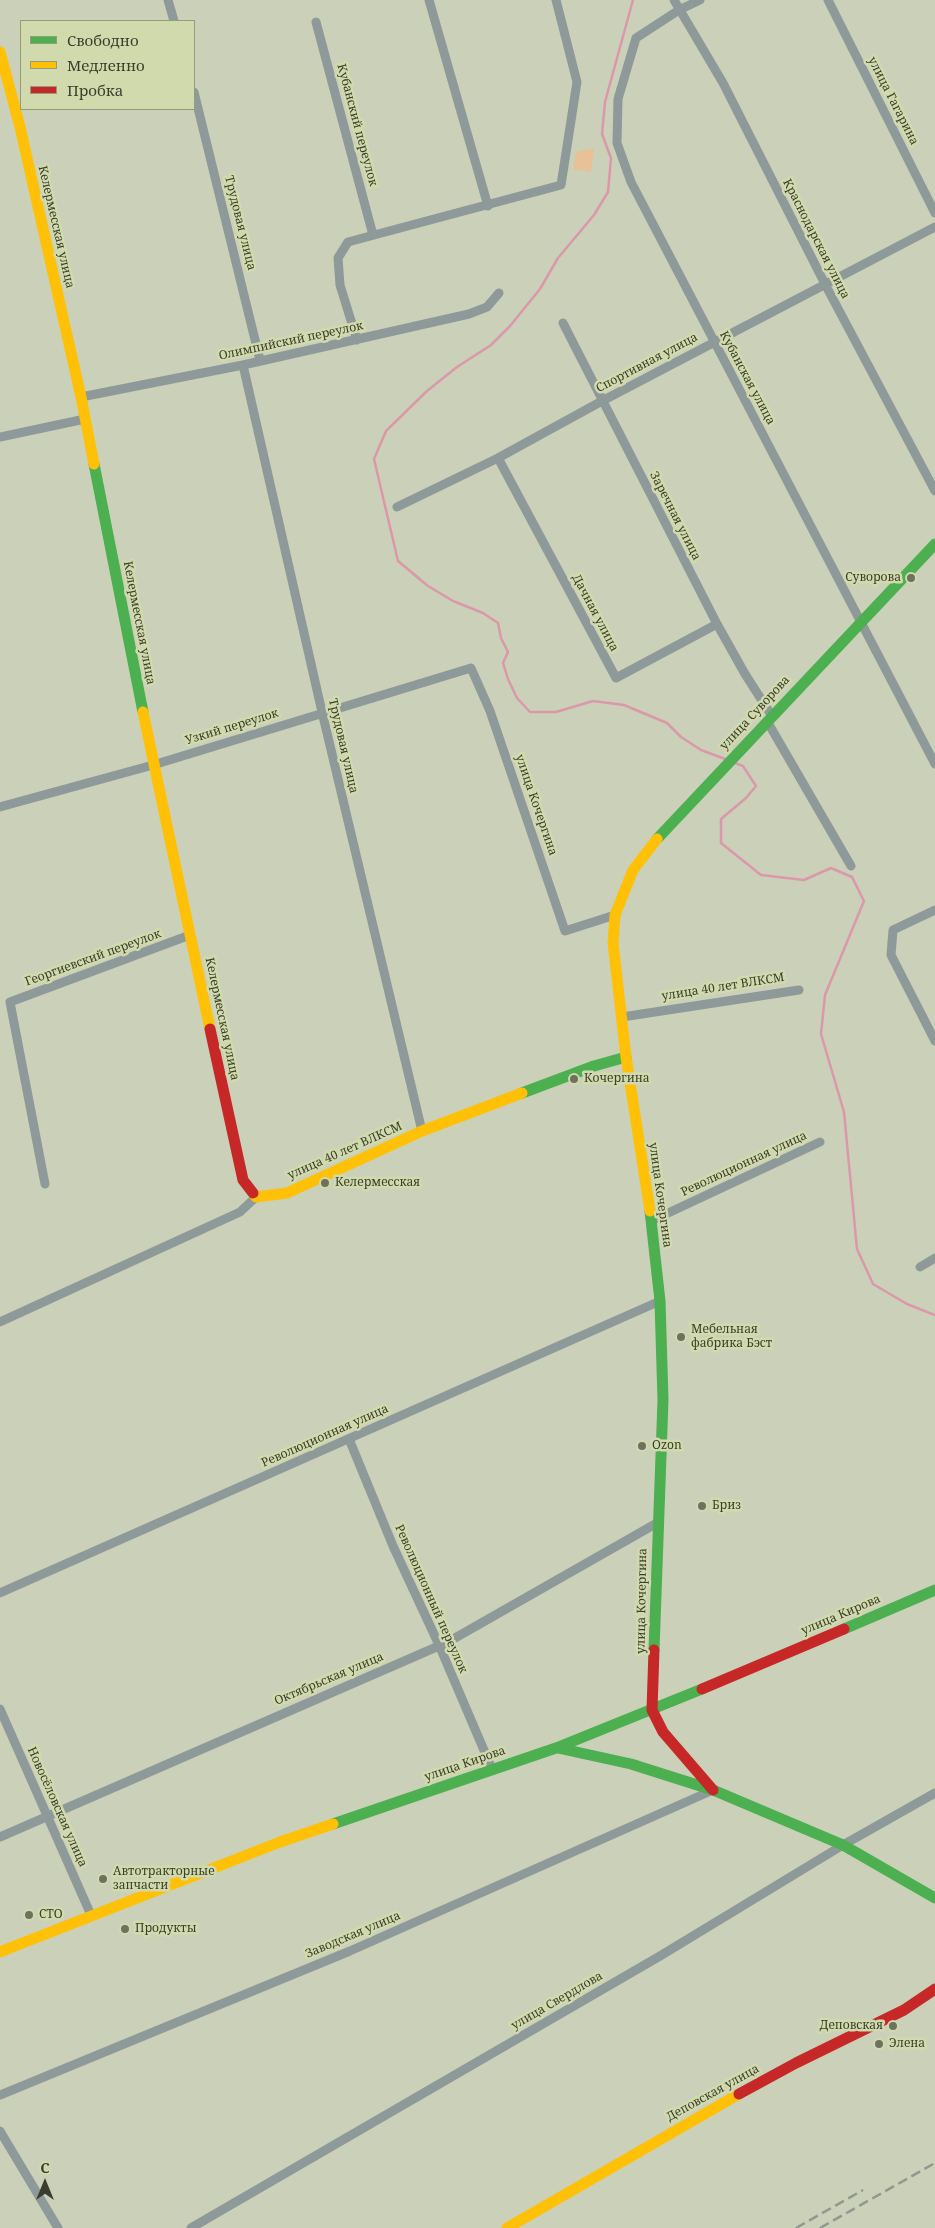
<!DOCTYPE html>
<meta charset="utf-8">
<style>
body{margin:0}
#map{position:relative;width:935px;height:2228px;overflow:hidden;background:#cbd0b8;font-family:"Noto Serif",serif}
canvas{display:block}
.legend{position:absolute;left:20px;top:20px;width:175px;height:90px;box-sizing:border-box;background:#d1daad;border:1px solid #959c79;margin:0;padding:6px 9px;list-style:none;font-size:15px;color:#3b3e2c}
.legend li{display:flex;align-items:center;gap:10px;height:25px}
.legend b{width:25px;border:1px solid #959c79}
.north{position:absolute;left:20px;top:2158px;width:50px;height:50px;-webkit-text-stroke:4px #d1daad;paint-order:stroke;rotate:0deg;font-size:14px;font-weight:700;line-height:20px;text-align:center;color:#3b3e2c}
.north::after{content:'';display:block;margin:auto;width:18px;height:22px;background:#3b3e2c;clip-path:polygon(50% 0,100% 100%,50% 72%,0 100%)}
</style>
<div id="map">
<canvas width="935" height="2228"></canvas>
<ul class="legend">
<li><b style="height:6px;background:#4caf50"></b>Свободно</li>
<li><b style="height:6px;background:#ffc107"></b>Медленно</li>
<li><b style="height:6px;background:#c62828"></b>Пробка</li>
</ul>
<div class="north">С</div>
</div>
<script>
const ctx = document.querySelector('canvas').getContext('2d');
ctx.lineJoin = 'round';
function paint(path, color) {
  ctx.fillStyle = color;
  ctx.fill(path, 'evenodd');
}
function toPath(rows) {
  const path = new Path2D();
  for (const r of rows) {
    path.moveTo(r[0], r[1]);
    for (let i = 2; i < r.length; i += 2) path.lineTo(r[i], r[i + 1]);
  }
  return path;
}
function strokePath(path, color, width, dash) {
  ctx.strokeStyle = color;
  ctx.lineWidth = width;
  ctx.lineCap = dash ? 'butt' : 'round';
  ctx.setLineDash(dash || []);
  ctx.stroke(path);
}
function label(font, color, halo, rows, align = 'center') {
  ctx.font = font + ' "Noto Serif",serif';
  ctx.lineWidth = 5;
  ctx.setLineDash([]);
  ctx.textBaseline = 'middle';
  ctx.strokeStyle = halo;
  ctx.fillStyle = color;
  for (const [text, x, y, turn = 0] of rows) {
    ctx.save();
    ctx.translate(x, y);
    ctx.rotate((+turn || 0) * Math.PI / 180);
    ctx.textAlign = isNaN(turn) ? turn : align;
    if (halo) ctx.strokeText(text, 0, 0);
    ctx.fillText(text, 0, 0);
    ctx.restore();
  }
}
paint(toPath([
 [594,148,591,172,573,169,576,152]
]), '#e8c198');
strokePath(toPath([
 [633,0,605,102,602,134,611,158,608,192,594,215,558,258,540,289,510,326,491,345,457,367,427,391,386,431,374,459,398,561,428,586,453,601,483,613,498,623,501,638,508,652,503,663,508,679,517,698,530,712,556,712,593,701,624,705,667,723,681,737,701,750,725,759],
 [735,763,743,766,756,786,746,798,721,819,721,843,761,875,804,880,831,868,852,877,864,901,825,995,821,1034,844,1112,857,1249,873,1284,907,1304,935,1315]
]), '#dc98ab', 2.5);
strokePath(toPath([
 [168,0,174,21],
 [429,0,488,206],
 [674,0,723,83,826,286,935,491],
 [700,0,679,10,636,38,618,99,617,143,631,182,935,764],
 [828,0,935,213],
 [316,22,373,235],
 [194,92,260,360],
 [563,323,717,624,745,674,772,716],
 [357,340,340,285,338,258,348,242,561,185,577,82,556,0],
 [243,365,322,712,422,1131],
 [81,397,243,365,469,314,487,307,499,293],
 [0,437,85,419],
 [498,458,616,678,717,624],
 [397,507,498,458,602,401,935,227],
 [767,721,851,866],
 [0,807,153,765,471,668,490,711,565,931,615,915],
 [935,910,893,930,891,955,935,1041],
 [622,1017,799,990],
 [45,1184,10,1002,190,935],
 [651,1221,820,1142],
 [920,1267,935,1258],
 [0,1322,240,1212,256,1197],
 [349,1439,393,1546,439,1645,492,1769],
 [0,1593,660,1301],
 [0,1709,91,1915],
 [0,1837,448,1642,657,1523],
 [0,2095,350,1951,713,1790],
 [0,2131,58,2228],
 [191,2228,660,1956,843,1845,935,1793]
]), '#8e9999', 9);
strokePath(toPath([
 [94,464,143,712],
 [657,839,935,544],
 [522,1093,594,1066,626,1057],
 [650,1211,660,1301,663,1400,654,1650],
 [844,1629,935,1590],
 [558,1748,631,1764,713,1790,843,1845,935,1898],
 [333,1824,556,1748,702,1689]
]), '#4caf50', 11);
strokePath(toPath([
 [0,52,20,127,81,397,94,464],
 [143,712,210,1029],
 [253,1193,256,1197,287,1193,422,1131,522,1093],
 [650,1211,626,1057,613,943,615,915,633,870,657,839],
 [0,1952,280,1842,333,1824],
 [507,2228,739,2094]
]), '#ffc107', 11);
strokePath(toPath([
 [210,1029,243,1180,253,1193],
 [654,1650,652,1710,663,1732,713,1790],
 [702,1689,844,1629],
 [739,2094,796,2063,904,2010,935,1989]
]), '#c62828', 11);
strokePath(toPath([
 [796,2228,863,2190],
 [820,2228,935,2163]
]), '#90988f', 2.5, [10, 5]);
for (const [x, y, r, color] of [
 [911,578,5,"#6d715d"],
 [574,1079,5,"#6d715d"],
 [325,1183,5,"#6d715d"],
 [681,1337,5,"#6d715d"],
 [642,1446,5,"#6d715d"],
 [702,1506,5,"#6d715d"],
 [103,1879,5,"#6d715d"],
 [29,1915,5,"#6d715d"],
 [125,1929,5,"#6d715d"],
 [893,2026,5,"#6d715d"],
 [879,2044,5,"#6d715d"]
]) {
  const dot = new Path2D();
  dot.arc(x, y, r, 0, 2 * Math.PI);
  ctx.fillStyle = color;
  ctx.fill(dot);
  strokePath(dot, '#d1daad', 2);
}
label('12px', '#3b3e2c', '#d1daad', [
 ["улица Гагарина",893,101,63],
 ["Кубанский переулок",357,125,75],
 ["Трудовая улица",240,223,76],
 ["Келермесская улица",56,227,77],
 ["Краснодарская улица",816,239,63],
 ["Олимпийский переулок",291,341,-12],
 ["Спортивная улица",647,363,-28],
 ["Кубанская улица",747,378,62],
 ["Заречная улица",675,516,63],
 ["Дачная улица",595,613,62],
 ["Келермесская улица",139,623,79],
 ["улица Суворова",755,713,-47],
 ["Узкий переулок",232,727,-17],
 ["Трудовая улица",343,746,77],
 ["улица Кочергина",536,805,71],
 ["Георгиевский переулок",93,958,-20],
 ["улица 40 лет ВЛКСМ",723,987,-9],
 ["Келермесская улица",222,1019,78],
 ["улица 40 лет ВЛКСМ",345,1151,-24],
 ["Революционная улица",744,1164,-25],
 ["улица Кочергина",660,1195,82],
 ["Революционная улица",325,1436,-24],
 ["Революционный переулок",431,1599,66],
 ["улица Кочергина",642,1601,-89],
 ["улица Кирова",841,1615,-23],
 ["Октябрьская улица",329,1679,-23],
 ["улица Кирова",465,1764,-19],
 ["Новосёловская улица",57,1807,66],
 ["Заводская улица",353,1935,-23],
 ["улица Свердлова",557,2001,-30],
 ["Деповская улица",713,2093,-29]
]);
label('12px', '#3b3e2c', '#d1daad', [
 ["Суворова",901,578,"right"],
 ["Кочергина",584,1079],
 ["Келермесская",335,1183],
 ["Мебельная",691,1330],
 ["фабрика Бэст",691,1344],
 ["Ozon",652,1446],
 ["Бриз",712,1506],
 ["Автотракторные",113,1872],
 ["запчасти",113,1886],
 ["СТО",39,1915],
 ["Продукты",135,1929],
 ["Деповская",883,2026,"right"],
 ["Элена",889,2044]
], 'left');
</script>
